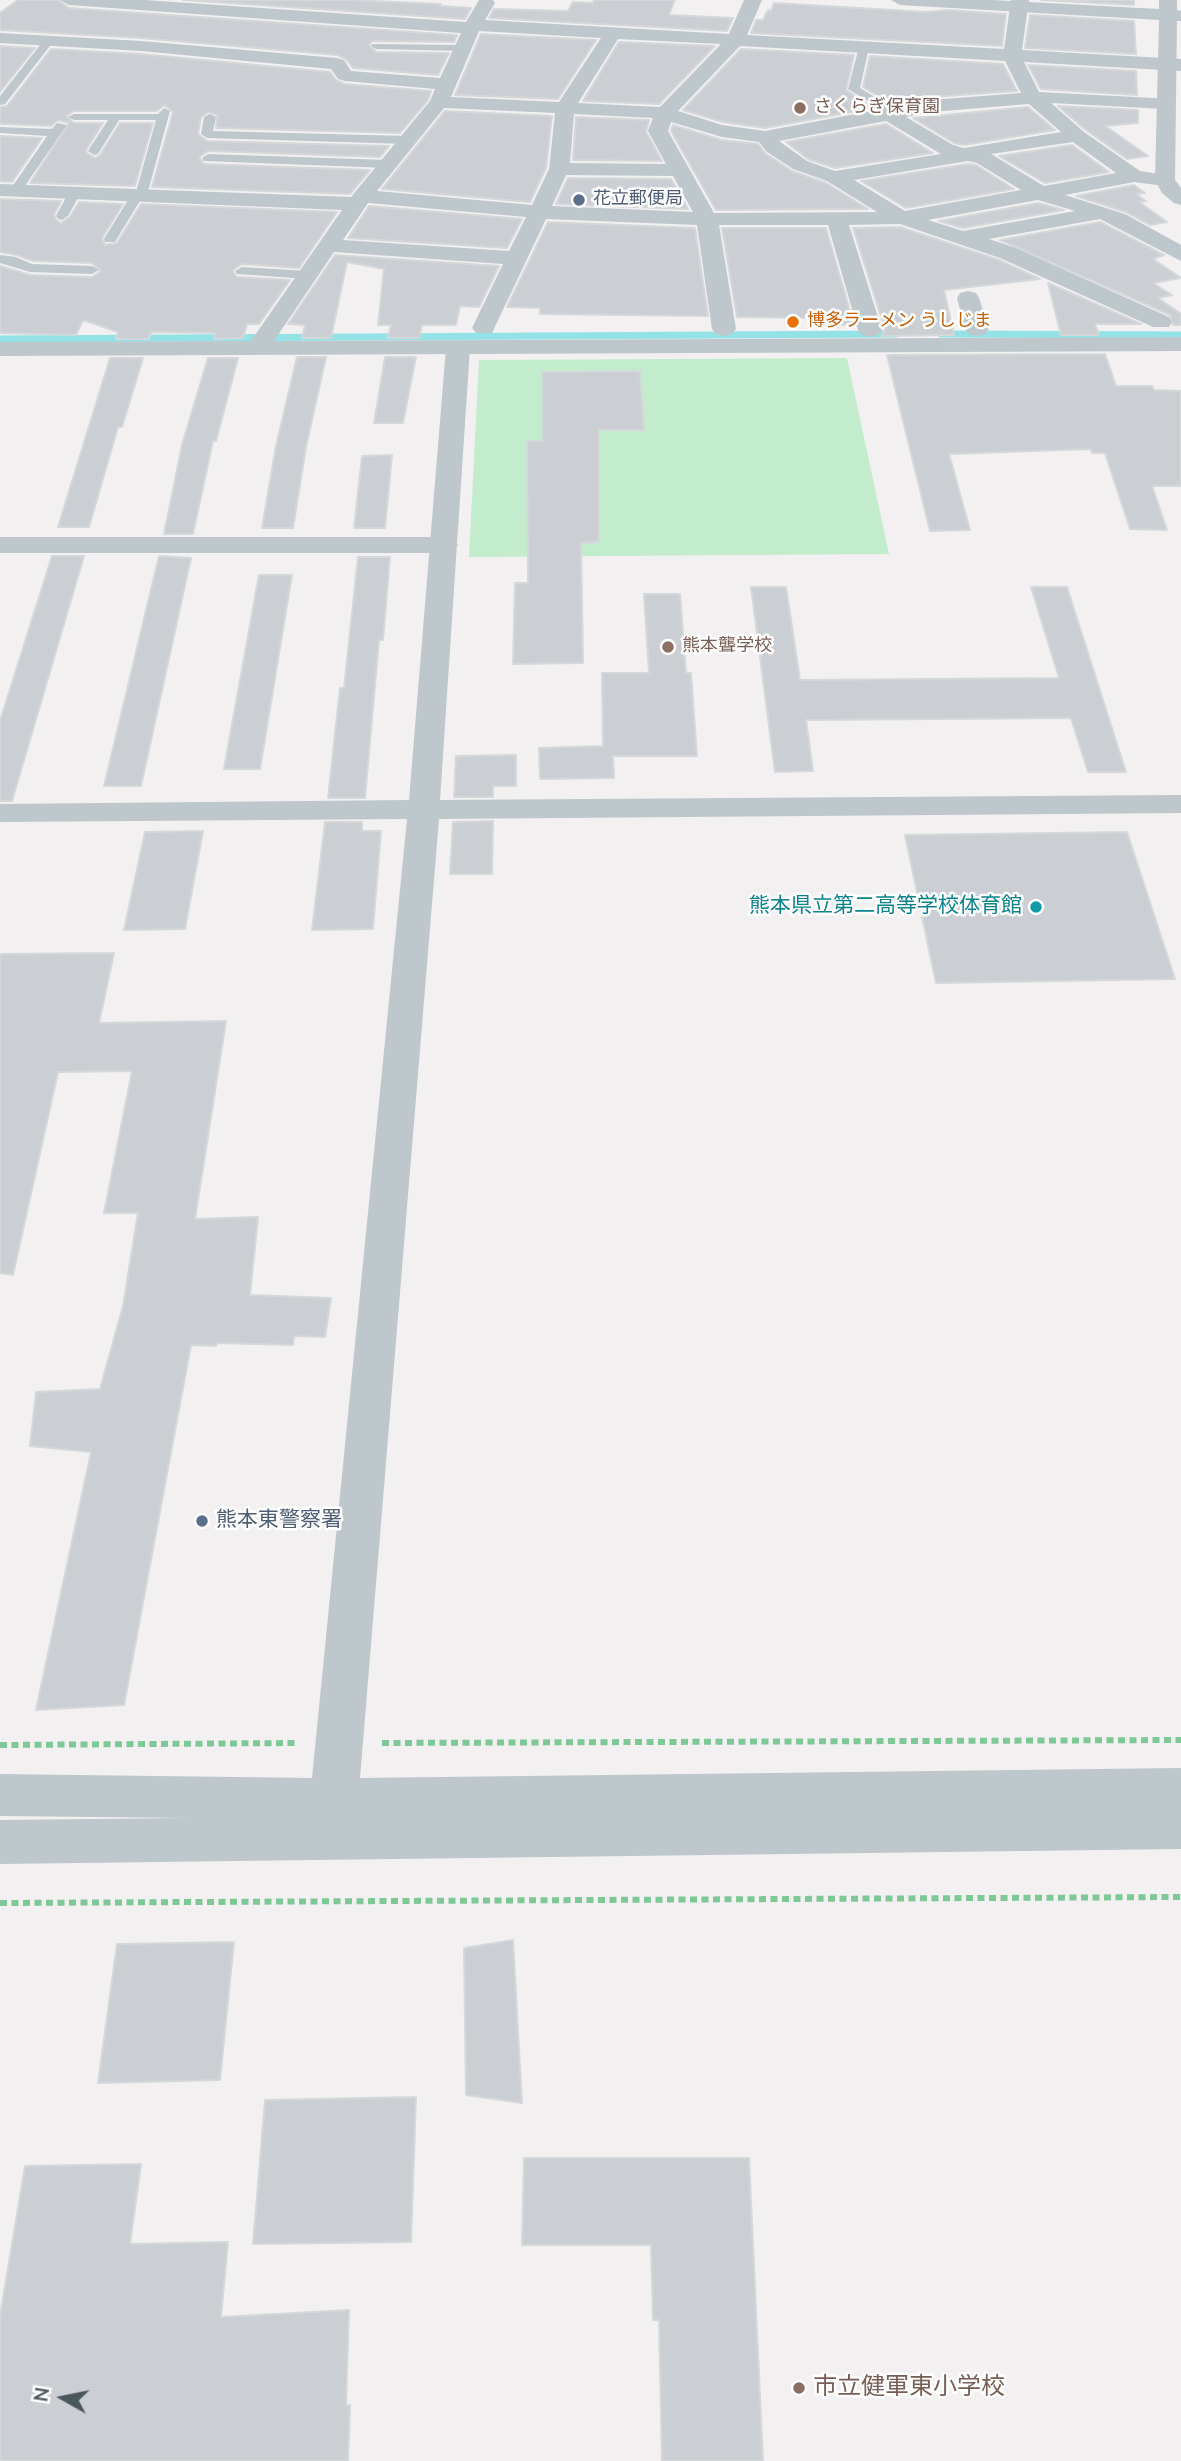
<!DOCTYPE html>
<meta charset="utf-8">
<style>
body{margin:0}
#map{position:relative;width:1181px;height:2461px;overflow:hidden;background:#f3f0f1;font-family:"Nunito Sans",sans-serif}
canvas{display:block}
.north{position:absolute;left:28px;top:2363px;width:70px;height:70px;-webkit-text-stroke:5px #fff;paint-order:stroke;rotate:279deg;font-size:19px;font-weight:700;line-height:28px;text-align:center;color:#4a575d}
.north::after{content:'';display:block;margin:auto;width:24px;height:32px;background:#4a575d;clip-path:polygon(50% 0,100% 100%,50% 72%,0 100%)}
</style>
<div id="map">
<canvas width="1181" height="2461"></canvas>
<div class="north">N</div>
</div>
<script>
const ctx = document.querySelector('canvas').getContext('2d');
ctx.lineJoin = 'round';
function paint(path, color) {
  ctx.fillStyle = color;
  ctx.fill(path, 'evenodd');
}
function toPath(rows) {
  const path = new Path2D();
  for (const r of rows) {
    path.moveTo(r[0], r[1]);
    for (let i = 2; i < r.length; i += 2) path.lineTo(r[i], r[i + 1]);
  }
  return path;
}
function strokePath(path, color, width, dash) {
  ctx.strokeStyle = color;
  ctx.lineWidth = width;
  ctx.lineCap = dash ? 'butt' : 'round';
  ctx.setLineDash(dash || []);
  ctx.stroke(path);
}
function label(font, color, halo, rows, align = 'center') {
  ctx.font = font + ' "Nunito Sans","Noto Sans JP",sans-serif';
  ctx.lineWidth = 5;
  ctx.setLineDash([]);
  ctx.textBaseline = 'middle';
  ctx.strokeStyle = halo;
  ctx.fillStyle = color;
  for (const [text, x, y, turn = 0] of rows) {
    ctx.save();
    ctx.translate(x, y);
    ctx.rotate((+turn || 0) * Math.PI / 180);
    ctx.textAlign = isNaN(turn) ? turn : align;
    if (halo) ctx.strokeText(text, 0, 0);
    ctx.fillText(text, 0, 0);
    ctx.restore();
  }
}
paint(toPath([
 [847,358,889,554,469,557,479,360]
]), '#c3eccc');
strokePath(toPath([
 [941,334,1181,335],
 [0,339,896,334]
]), '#93e3e6', 7);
const building = toPath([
 [18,0,58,0,69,8,457,35,454,42,372,41,369,45,376,52,449,53,438,75,353,68,346,59,337,55,141,38,0,30,0,13,18,0],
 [183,0,351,0,441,4,440,6,471,8,465,19,183,0],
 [594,0,675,0,669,15,733,18,727,31,489,18,494,9,568,11,573,2,593,3,594,0],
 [1041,0,1134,0,1134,5,1041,0],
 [774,3,927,12,949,10,1006,14,1002,46,751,33,756,20,763,20,768,10,771,11,774,3],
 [1030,15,1134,21,1136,54,1025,48,1030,15],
 [481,34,596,40,558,99,455,95,481,34],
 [619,42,715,46,659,104,583,101,619,42],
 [0,46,35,48,0,92,0,46],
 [51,49,141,54,330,72,336,80,344,84,431,91,428,100,400,133,216,128,217,115,209,112,201,117,198,134,207,141,389,146,380,157,208,151,199,157,204,164,370,170,350,194,152,187,173,112,164,105,157,111,74,111,66,116,74,123,103,123,86,150,87,153,95,158,100,155,120,123,153,123,135,186,30,183,69,123,58,120,51,126,0,124,0,107,7,106,51,49],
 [741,49,854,55,846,90,874,108,765,128,723,122,683,110,741,49],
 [870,56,1003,64,1017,91,931,97,892,105,863,87,870,56],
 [1028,65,1136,71,1137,95,1041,89,1028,65],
 [1058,106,1138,110,1138,123,1105,126,1148,156,1127,159,1086,130,1058,106],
 [1028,107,1055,130,964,145,954,143,913,118,1028,107],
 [445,111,552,116,546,168,530,202,382,189,445,111],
 [576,117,649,120,646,132,662,161,573,160,576,117],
 [886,124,933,153,835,168,808,159,786,142,886,124],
 [673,125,722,140,758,144,766,154,792,171,826,183,868,209,716,210,671,131,673,125],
 [0,136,42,138,12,182,0,181,0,136],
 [1072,145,1109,172,1045,183,999,156,1072,145],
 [968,164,976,165,1014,189,906,208,861,181,968,164],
 [568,178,671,179,688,209,556,204,568,178],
 [1134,185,1145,193,1136,194,1146,201,1139,202,1167,222,1150,225,1126,212,1076,196,1134,185],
 [0,199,61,201,54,215,56,220,61,223,70,217,79,202,123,204,102,238,105,245,117,243,141,204,337,212,299,268,242,264,234,269,233,272,237,277,290,280,259,324,247,324,243,338,214,339,215,333,151,332,149,339,116,339,118,332,83,320,76,335,0,333,0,266,30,275,92,277,101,271,92,263,33,261,17,255,0,252,0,199],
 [1038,203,1064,210,963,228,939,221,1038,203],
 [369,206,522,219,507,248,348,238,369,206],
 [548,222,695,228,708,316,540,314,540,308,507,307,548,222],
 [1100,222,1164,255,1153,259,1181,278,1153,283,1172,295,1158,298,1181,314,1181,325,1173,325,1170,315,1000,240,1100,222],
 [900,227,999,260,1040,279,944,290,954,335,882,336,885,329,853,228,900,227],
 [722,228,826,228,854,325,816,325,816,318,737,317,722,228],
 [335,255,499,266,479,307,460,306,456,325,422,325,419,338,388,338,391,325,378,325,384,269,347,262,331,338,302,338,305,325,288,324,335,255],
 [1048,283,1141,324,1095,324,1099,335,1061,335,1048,283],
 [1105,354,1116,386,1152,386,1154,390,1181,391,1181,486,1152,486,1167,530,1130,529,1105,453,1092,453,1091,449,949,454,970,530,930,531,887,355,1105,354],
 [297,357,326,357,306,447,293,528,262,528,276,446,297,357],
 [385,357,416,357,403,423,374,423,385,357],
 [110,358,143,358,122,427,118,427,89,527,58,527,110,358],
 [208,358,238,358,216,441,213,441,193,534,164,534,182,445,208,358],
 [640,371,644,430,599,430,599,542,581,543,583,663,513,664,515,583,528,583,527,441,542,441,542,372,640,371],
 [392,455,385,528,354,528,362,456,392,455],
 [52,556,84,556,12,801,0,801,0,721,52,556],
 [159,556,191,558,141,786,104,786,159,556],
 [358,557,390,557,383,640,379,640,365,798,328,798,340,688,344,688,358,557],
 [259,575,292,575,260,769,224,769,259,575],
 [751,587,786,587,800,680,1059,678,1031,587,1067,587,1126,772,1088,772,1071,718,806,720,813,771,775,772,751,587],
 [644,594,680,594,686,673,691,673,697,756,613,756,614,778,540,779,539,748,603,746,602,673,649,673,644,594],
 [516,755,516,786,493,786,493,797,454,797,456,756,516,755],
 [493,821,492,874,450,874,453,822,493,821],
 [325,822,362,822,362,831,381,831,373,929,312,930,325,822],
 [203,831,185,929,124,930,145,832,203,831],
 [1127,832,1175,979,936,983,905,835,1127,832],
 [114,953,99,1023,226,1021,195,1219,258,1217,250,1295,331,1298,325,1337,294,1336,293,1345,217,1343,216,1346,191,1345,124,1705,36,1710,91,1452,30,1446,36,1392,100,1389,123,1306,138,1213,104,1213,132,1071,58,1072,13,1275,0,1273,0,954,114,953],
 [513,1940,522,2103,466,2095,464,1948,513,1940],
 [234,1942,220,2080,98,2083,117,1944,234,1942],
 [416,2097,411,2242,253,2244,265,2100,416,2097],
 [524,2158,749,2158,763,2461,662,2461,659,2320,653,2320,651,2245,522,2245,524,2158],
 [141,2164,130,2244,228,2242,221,2317,349,2310,346,2406,350,2405,348,2461,0,2461,0,2316,25,2166,141,2164]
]);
paint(building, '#cbced2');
strokePath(building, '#d5d8db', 2);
strokePath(toPath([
 [382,1743,1181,1740],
 [0,1745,297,1743],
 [0,1903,1181,1897]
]), '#7dc896', 6, [7, 4.5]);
paint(toPath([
 [44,40,53,42,5,104,0,105,0,96,44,40],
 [372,44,463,45,468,48,463,51,376,49,371,46,372,44],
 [864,44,869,47,860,88,898,111,898,115,890,115,848,89,859,47,864,44],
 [164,108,170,111,147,195,141,199,115,242,105,242,104,239,131,195,136,192,156,120,119,120,98,154,94,155,88,151,108,120,74,120,68,117,74,114,158,114,164,108],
 [210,114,216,117,213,131,407,136,413,140,407,144,207,138,201,134,204,117,210,114],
 [57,123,67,125,20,193,12,193,10,190,47,136,0,133,0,127,52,129,57,123],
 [208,154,388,160,394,164,388,168,204,161,202,158,208,154],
 [75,188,81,192,68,216,62,220,58,219,56,216,69,192,75,188],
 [0,255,16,257,32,264,92,266,99,270,92,274,30,272,0,263,0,255],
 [242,267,308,271,315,275,308,279,237,274,235,271,242,267]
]), '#bdc7cc');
paint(toPath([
 [60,0,145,0,466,22,479,0,493,0,495,3,485,20,729,34,744,0,762,0,747,35,1004,49,1011,0,1029,0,1022,50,1181,59,1181,71,1024,62,1039,92,1172,99,1175,103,1165,109,1051,103,1084,132,1140,171,1172,176,1175,180,1172,184,1165,186,1134,182,1065,195,1125,214,1181,245,1181,261,1100,219,989,239,1016,248,1169,317,1172,322,1169,327,1153,327,1000,258,900,224,849,225,882,330,878,335,870,337,862,335,858,330,828,225,719,225,736,329,732,334,724,336,716,334,712,329,697,225,546,219,492,333,476,333,472,328,503,264,334,252,274,341,1181,337,1181,351,0,356,0,342,251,341,342,210,0,196,0,184,351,197,430,101,435,89,345,81,338,79,331,69,141,51,0,43,0,33,141,41,337,58,344,60,351,71,440,78,461,33,69,5,60,0],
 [479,31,601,38,559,102,451,97,479,31],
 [618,39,721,44,660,107,578,103,618,39],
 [740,46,1005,61,1021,93,931,100,765,131,722,125,678,111,740,46],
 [1029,104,1061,132,964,148,953,145,906,117,931,112,1029,104],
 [444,108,555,113,549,169,532,205,377,191,444,108],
 [574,114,653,118,648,131,666,164,570,163,574,114],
 [886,121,941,154,835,171,807,161,779,141,886,121],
 [671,122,722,137,759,142,767,152,793,169,827,181,877,212,714,213,668,131,671,122],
 [1073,142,1116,173,1044,186,991,154,1073,142],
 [968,161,977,163,1021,190,905,211,854,180,968,161],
 [566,175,673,176,693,212,552,206,566,175],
 [1038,200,1075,211,963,231,928,220,1038,200],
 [368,203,526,217,509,251,343,240,368,203],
 [968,291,976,293,979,298,989,329,985,334,977,336,969,334,965,329,957,298,960,293,968,291],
 [0,537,445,537,454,539,458,545,454,551,445,553,0,553,0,537]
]), '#bdc7cc');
paint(toPath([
 [891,0,992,0,1159,9,1159,0,1177,0,1177,10,1181,11,1181,21,1177,21,1175,180,1181,188,1181,205,1174,203,1162,193,1155,180,1159,20,900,5,891,0],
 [458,341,466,343,470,348,440,800,1181,795,1181,813,439,819,360,1778,1181,1768,1181,1849,0,1864,0,1820,187,1818,0,1816,0,1774,312,1778,407,819,0,822,0,804,409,800,446,348,450,343,458,341]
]), '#bdc7cc');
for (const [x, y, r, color] of [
 [800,108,7,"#8d6e63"],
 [579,200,7,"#5c6f8a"],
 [793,322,7,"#e8710a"],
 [668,647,7,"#8d6e63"],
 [1036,907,7,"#0f9aa8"],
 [202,1521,7,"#5c6f8a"],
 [799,2388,7,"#8d6e63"]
]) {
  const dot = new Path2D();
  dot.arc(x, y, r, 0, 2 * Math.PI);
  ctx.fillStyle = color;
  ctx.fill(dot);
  strokePath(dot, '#fff', 2.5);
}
label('18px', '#785e54', '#fff', [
 ["さくらぎ保育園",814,108],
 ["熊本聾学校",682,647]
], 'left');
label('18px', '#4e5e75', '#fff', [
 ["花立郵便局",593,200]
], 'left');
label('18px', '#c56008', '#fff', [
 ["博多ラーメン うしじま",807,322]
], 'left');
label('21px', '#0d838f', '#fff', [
 ["熊本県立第二高等学校体育館",1022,907]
], 'right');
label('21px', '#4e5e75', '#fff', [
 ["熊本東警察署",216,1521]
], 'left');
label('24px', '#785e54', '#fff', [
 ["市立健軍東小学校",813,2388]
], 'left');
</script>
